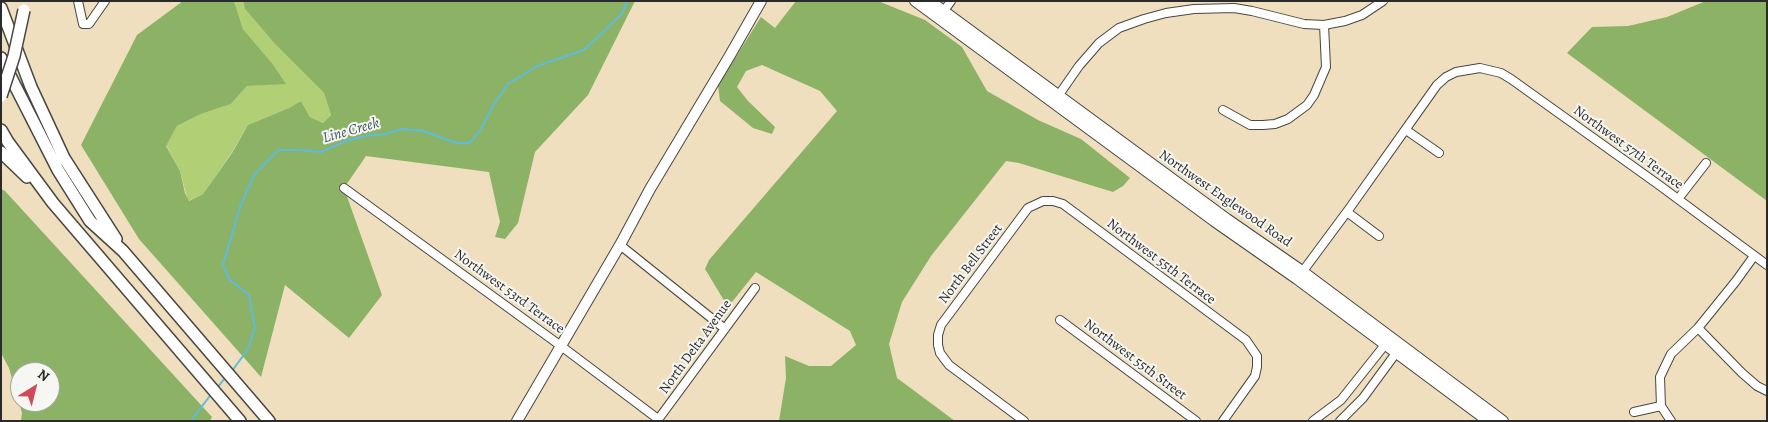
<!DOCTYPE html>
<style>
body{margin:0}
#map{position:relative;width:1768px;height:422px;overflow:hidden;background:#efdfbe;font-family:Alegreya,serif}
canvas{display:block}
.frame{position:absolute;inset:0;border:2px solid #2b2b2b;pointer-events:none}
.north{position:absolute;left:10px;top:362px;width:50px;height:50px;box-sizing:border-box;background:#f6f6f2;border:1px solid #a5a5a2;border-radius:50%;rotate:36deg;font-size:14px;font-weight:700;line-height:20px;text-align:center;color:#2b2b2b}
.north::after{content:'';display:block;margin:auto;width:18px;height:22px;background:#d1495b;clip-path:polygon(50% 0,100% 100%,50% 72%,0 100%)}
</style>
<div id="map">
<canvas width="1768" height="422"></canvas>
<div class="frame"></div>
<div class="north">N</div>
</div>
<script>
const ctx = document.querySelector('canvas').getContext('2d');
ctx.lineJoin = 'round';
function paint(path, color) {
  ctx.fillStyle = color;
  ctx.fill(path, 'evenodd');
}
function toPath(rows) {
  const path = new Path2D();
  for (const r of rows) {
    path.moveTo(r[0], r[1]);
    for (let i = 2; i < r.length; i += 2) path.lineTo(r[i], r[i + 1]);
  }
  return path;
}
function strokePath(path, color, width, dash) {
  ctx.strokeStyle = color;
  ctx.lineWidth = width;
  ctx.lineCap = dash ? 'butt' : 'round';
  ctx.setLineDash(dash || []);
  ctx.stroke(path);
}
function label(font, color, halo, rows, align = 'center') {
  ctx.font = font + ' Alegreya,serif';
  ctx.lineWidth = 4;
  ctx.setLineDash([]);
  ctx.textBaseline = 'middle';
  ctx.strokeStyle = halo;
  ctx.fillStyle = color;
  for (const [text, x, y, turn = 0] of rows) {
    ctx.save();
    ctx.translate(x, y);
    ctx.rotate((+turn || 0) * Math.PI / 180);
    ctx.textAlign = isNaN(turn) ? turn : align;
    if (halo) ctx.strokeText(text, 0, 0);
    ctx.fillText(text, 0, 0);
    ctx.restore();
  }
}
paint(toPath([
 [234,1,243,1,245,9,275,44,324,93,331,115,323,123,310,117,301,101,289,108,248,125,232,152,203,194,188,201,180,171,166,145,177,126,201,114,231,104,247,86,276,84,271,62,243,29]
]), '#b1cf75');
paint(toPath([
 [183,1,234,1,243,29,271,62,286,84,247,86,231,104,201,114,177,126,166,146,180,171,185,193,189,201,203,194,232,153,248,125,289,108,301,101,310,117,323,123,331,115,324,93,275,44,245,9,243,1,635,1,588,95,535,152,518,223,505,239,495,237,500,222,489,172,366,156,344,188,382,295,349,338,285,285,261,377,139,239,81,145,137,35],
 [796,1,878,1,925,20,962,47,987,91,1038,120,1081,139,1130,178,1123,186,1113,192,1019,163,1006,161,931,256,902,302,889,344,897,378,955,421,779,421,786,378,785,356,809,366,831,366,856,345,850,331,756,272,728,307,705,269,709,260,837,111,820,91,762,65,746,71,737,87,748,101,775,127,772,134,753,128,720,101,718,85,761,17,775,28],
 [1706,1,1767,1,1767,201,1567,53,1592,27,1628,26,1667,17],
 [1,189,5,191,212,417,210,421,21,421,22,413,9,368,1,353],
 [20,372,50,372,50,402,20,402]
]), '#8cb266');
strokePath(toPath([
 [232,371,248,349,255,328,249,295,229,279,223,265,240,207,254,175,278,150,299,150,321,152,343,142,365,136,385,134,402,129,424,131,456,143,470,143,482,127,494,104,508,84,537,66,584,50,621,15,626,5,625,1],
 [217,388,225,378],
 [191,421,212,393]
]), '#5ebcdc', 2);
const minor = toPath([
 [78,1,83,24,89,24,105,1],
 [941,15,951,1],
 [1056,99,1079,66,1099,43,1119,28,1144,19,1166,13,1194,9,1234,8,1252,11,1304,24,1324,25,1345,21,1362,15,1383,1],
 [1223,110,1250,125,1263,125,1275,124,1288,119,1307,105,1314,95,1326,67,1324,25],
 [1406,130,1439,153],
 [344,188,561,346,658,419],
 [1678,199,1706,163],
 [1347,212,1379,236],
 [620,245,725,329],
 [1300,275,1349,209,1437,85,1446,77,1456,72,1480,68,1501,73,1511,79,1659,185,1767,265],
 [1060,320,1196,421],
 [1698,328,1742,373,1757,386,1767,391],
 [1634,412,1661,406],
 [657,421,755,288],
 [1024,421,949,365,940,353,938,345,938,335,941,325,1028,208,1043,201,1053,201,1063,204,1246,340,1257,356,1257,367,1255,376,1223,421],
 [1313,421,1341,400,1388,341],
 [1340,421,1363,398,1399,349],
 [1671,421,1661,406,1660,377,1671,354,1698,328,1736,281,1754,256]
]);
const major = toPath([
 [915,1,1214,221,1297,279,1488,421],
 [930,1,1227,219,1302,271,1503,421],
 [517,421,620,245,650,189,729,57,761,1]
]);
const highway = toPath([
 [1,8,31,87,64,158,116,239],
 [1,58,58,170,90,221,123,251,269,421],
 [1,130,8,142,53,203,240,421],
 [1,152,27,177]
]);
strokePath(minor, '#484641', 10);
strokePath(major, '#484641', 12);
strokePath(highway, '#484641', 14);
strokePath(minor, '#fff', 8);
strokePath(major, '#fff', 10);
strokePath(highway, '#fff', 11);
const highwayBridge = toPath([
 [1,96,14,56,24,10]
]);
strokePath(highwayBridge, '#484641', 14, []);
strokePath(highwayBridge, '#fff', 11);
label('14px', '#2b2b2b', '#f6f6f2', [
 ["Northwest 57th Terrace",1628,148,36],
 ["Northwest Englewood Road",1225,199,35],
 ["Northwest 55th Terrace",1161,262,37],
 ["North Bell Street",971,264,-53],
 ["Northwest 53rd Terrace",509,292,36],
 ["North Delta Avenue",696,347,-54],
 ["Northwest 55th Street",1135,360,37]
]);
label('italic 15px', '#3a5660', '#f6f6f2', [
 ["Line Creek",351,131,-16]
]);
</script>
